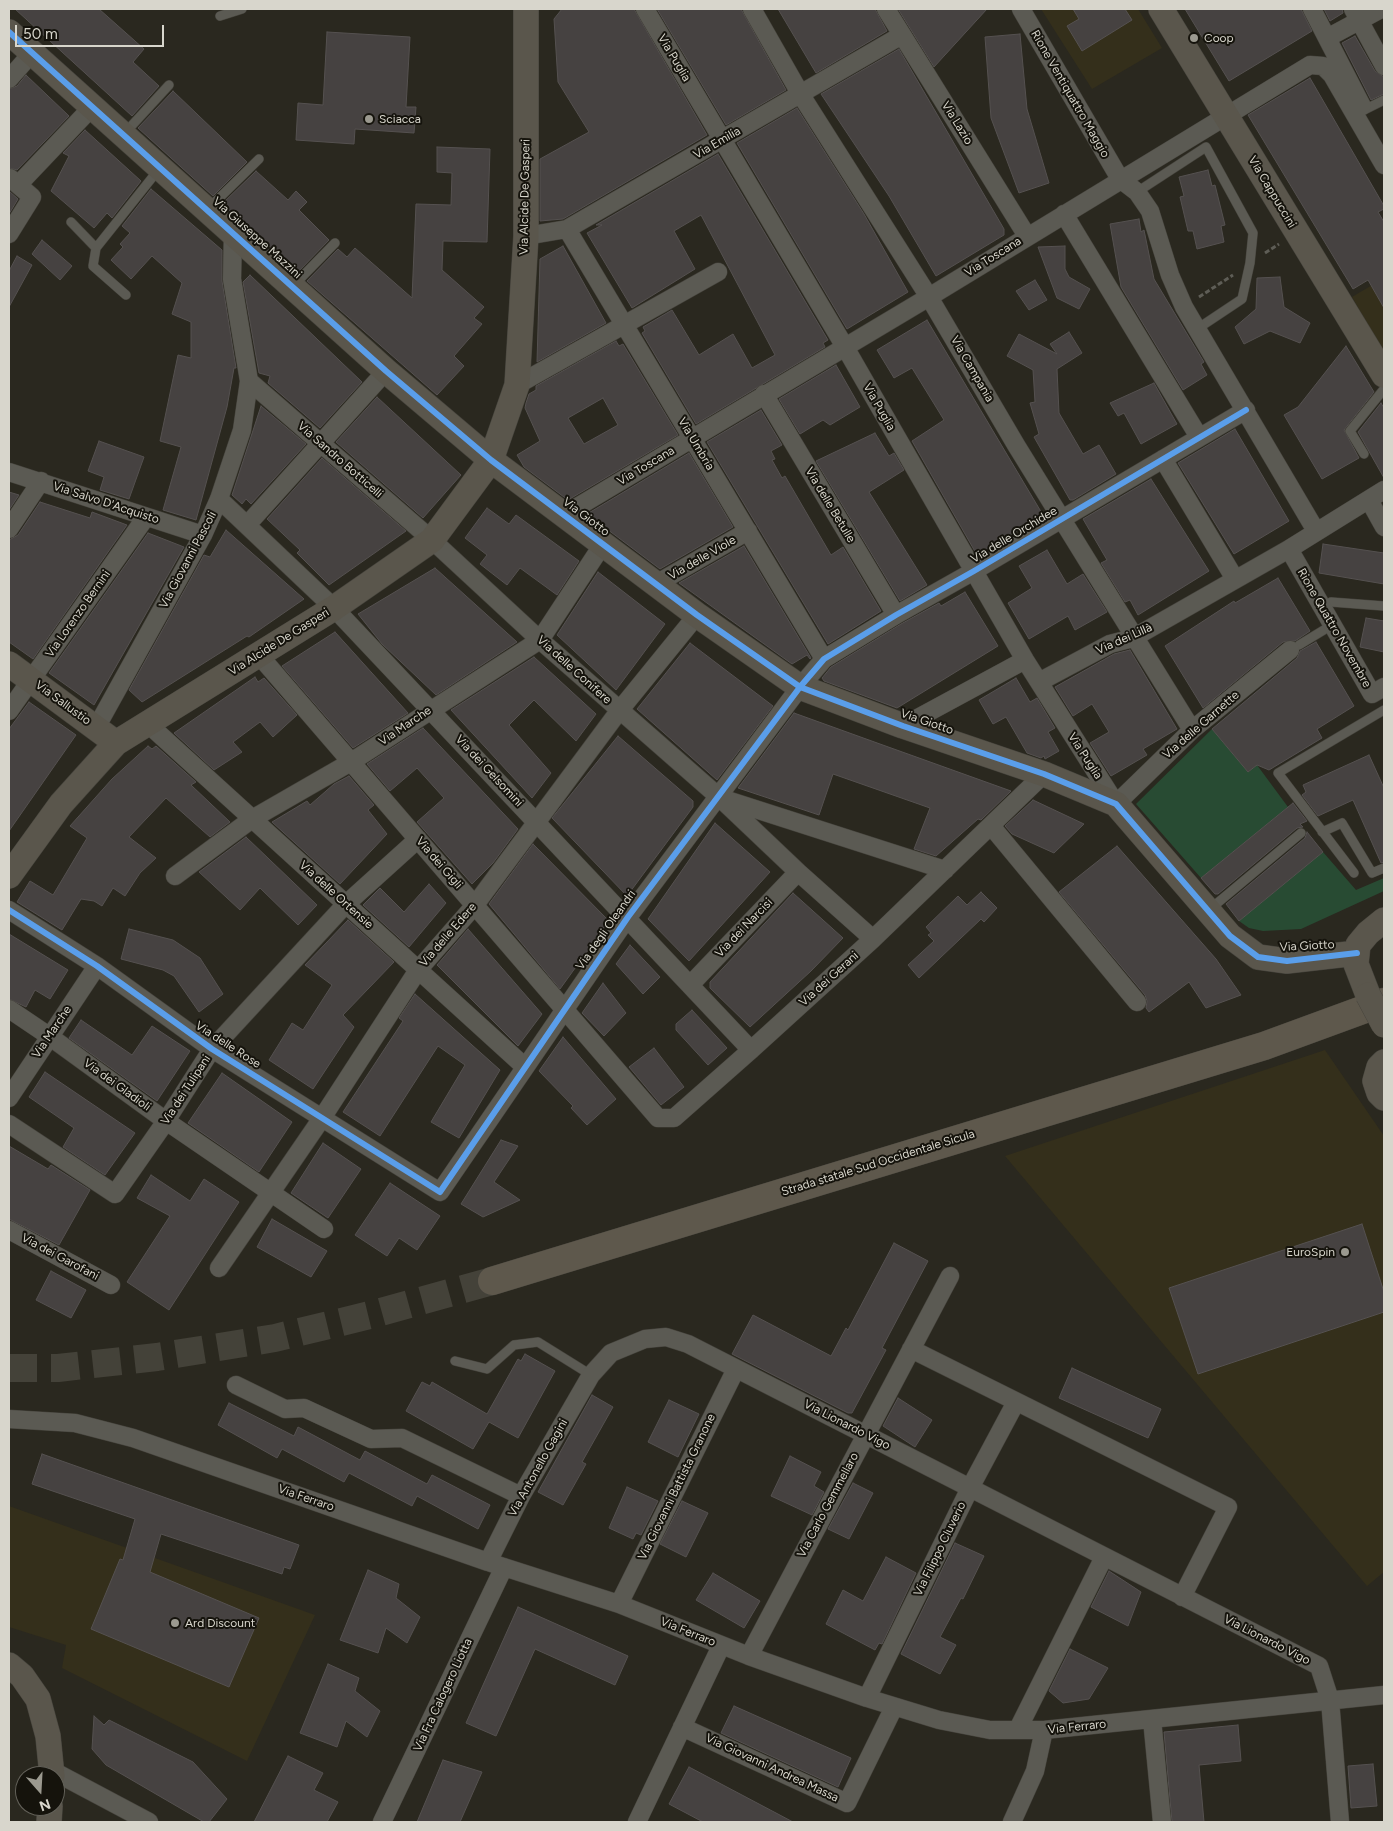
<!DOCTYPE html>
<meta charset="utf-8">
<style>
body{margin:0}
#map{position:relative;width:1393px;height:1831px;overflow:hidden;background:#2a281f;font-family:Figtree,sans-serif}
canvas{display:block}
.frame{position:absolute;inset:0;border:10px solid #d8d6cc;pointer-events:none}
.north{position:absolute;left:15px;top:1766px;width:50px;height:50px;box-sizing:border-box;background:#15130c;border:1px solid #636159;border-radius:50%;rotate:161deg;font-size:14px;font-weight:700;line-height:20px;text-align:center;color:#d8d6cc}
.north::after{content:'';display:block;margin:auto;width:18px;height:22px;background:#9b998f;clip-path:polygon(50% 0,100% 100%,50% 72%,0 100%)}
.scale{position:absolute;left:15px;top:25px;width:149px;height:22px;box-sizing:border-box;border:2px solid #d8d6cc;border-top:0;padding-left:6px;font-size:15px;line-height:18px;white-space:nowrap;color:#d8d6cc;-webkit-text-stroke:4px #15130c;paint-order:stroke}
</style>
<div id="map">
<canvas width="1393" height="1831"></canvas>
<div class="frame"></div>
<div class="north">N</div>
<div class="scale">50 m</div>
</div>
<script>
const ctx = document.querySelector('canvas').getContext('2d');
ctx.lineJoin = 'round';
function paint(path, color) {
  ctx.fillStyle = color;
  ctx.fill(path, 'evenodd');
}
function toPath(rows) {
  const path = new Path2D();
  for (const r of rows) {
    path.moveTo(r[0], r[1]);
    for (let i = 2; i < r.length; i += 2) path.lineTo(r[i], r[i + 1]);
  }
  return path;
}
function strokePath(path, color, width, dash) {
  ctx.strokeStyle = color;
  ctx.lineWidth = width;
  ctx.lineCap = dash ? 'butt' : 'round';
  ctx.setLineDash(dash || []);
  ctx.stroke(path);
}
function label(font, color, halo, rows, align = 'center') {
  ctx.font = font + ' Figtree,sans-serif';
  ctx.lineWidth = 4;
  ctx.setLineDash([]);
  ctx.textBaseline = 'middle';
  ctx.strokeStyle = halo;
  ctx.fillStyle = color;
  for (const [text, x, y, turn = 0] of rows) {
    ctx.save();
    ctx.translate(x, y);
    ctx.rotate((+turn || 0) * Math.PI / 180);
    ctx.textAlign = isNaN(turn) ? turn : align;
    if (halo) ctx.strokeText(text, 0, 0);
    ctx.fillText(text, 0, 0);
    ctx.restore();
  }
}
paint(toPath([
 [1041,9,1138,9,1162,48,1092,89],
 [1384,278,1384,353,1352,297],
 [1325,1050,1384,1136,1384,1572,1367,1586,1005,1156],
 [9,1506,315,1615,247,1761,62,1668,66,1645,9,1627]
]), '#342f1b');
paint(toPath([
 [1212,729,1248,772,1257,765,1288,807,1201,878,1136,804],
 [1323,852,1356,890,1384,878,1384,891,1301,929,1263,931,1249,928,1239,921]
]), '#284b33');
const building = toPath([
 [15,9,99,9,144,49,133,62,159,86,132,116,15,9],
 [562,9,634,9,707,135,563,219,540,221,540,159,589,132,558,82,554,19,562,9],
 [657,9,741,9,786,90,726,125,657,9],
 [778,9,875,9,887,31,816,73,778,9],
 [898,9,987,9,934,67,898,9],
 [1073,9,1125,9,1132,20,1082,51,1067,26,1079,19,1073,9],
 [1185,9,1301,9,1312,31,1229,81,1185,9],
 [1324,9,1342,9,1343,13,1330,21,1324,9],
 [327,32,410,37,406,107,416,107,414,133,355,129,354,144,296,140,298,103,323,105,327,32],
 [1020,34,1027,109,1049,183,1019,193,991,118,985,37,1020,34],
 [1355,36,1375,71,1384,77,1384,94,1371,100,1342,43,1355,36],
 [899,49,1004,229,1004,235,936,276,889,196,821,94,899,49],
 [26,75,69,116,17,170,9,168,9,89,17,86,26,75],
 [1310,78,1384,206,1384,209,1378,212,1384,222,1384,308,1368,280,1353,289,1248,115,1310,78],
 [173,91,247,162,213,196,138,128,173,91],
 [797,108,864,214,908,292,847,329,737,143,797,108],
 [85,130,141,181,112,218,107,213,94,228,51,191,69,156,63,153,85,130],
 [437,147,490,149,487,242,443,241,442,270,484,307,474,318,482,324,454,356,464,366,437,395,307,281,338,249,347,257,355,248,412,298,416,204,451,205,452,173,437,172,437,147],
 [718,154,828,340,823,343,825,347,696,424,642,333,645,331,643,327,672,310,699,355,733,334,752,368,775,355,701,215,674,231,695,269,632,308,587,233,602,225,596,225,718,154],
 [1208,170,1212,186,1215,185,1225,225,1221,226,1224,242,1197,249,1193,231,1188,231,1180,197,1184,196,1179,177,1208,170],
 [256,171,288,200,296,191,307,202,299,210,329,240,298,272,222,204,256,171],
 [151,189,222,250,222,281,236,368,234,368,227,407,196,520,163,510,181,447,160,441,178,355,191,358,191,322,172,314,182,283,152,256,131,279,111,260,123,247,120,244,130,233,122,226,151,189],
 [9,191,18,199,9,214,9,191],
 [1139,219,1141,232,1144,230,1154,279,1204,362,1201,364,1207,375,1183,390,1121,287,1110,224,1139,219],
 [42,240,72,266,60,280,32,254,42,240],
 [563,246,606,323,537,362,540,259,563,246],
 [1065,246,1065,269,1069,277,1090,289,1079,309,1057,298,1038,247,1065,246],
 [17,256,32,265,9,307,9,271,17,256],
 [250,275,362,382,320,428,268,383,270,376,259,373,243,282,250,275],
 [1280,277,1284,307,1310,323,1300,343,1270,331,1244,344,1235,327,1256,309,1257,278,1280,277],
 [1035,280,1047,300,1029,310,1016,291,1035,280],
 [927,320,1043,515,977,555,912,441,944,420,912,368,894,378,877,350,927,320],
 [1069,332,1082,353,1057,369,1059,413,1083,454,1099,445,1116,474,1073,500,1070,500,1034,437,1039,434,1030,403,1035,402,1033,370,1007,356,1019,334,1057,354,1050,344,1069,332],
 [616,341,619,346,623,344,678,435,568,500,524,467,517,455,540,441,525,408,526,403,529,394,536,390,536,386,616,341],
 [603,398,618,425,584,444,568,418,603,398],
 [1346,346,1374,392,1344,430,1359,458,1322,479,1284,415,1298,407,1346,346],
 [836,365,860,407,830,425,823,420,800,434,779,399,836,365],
 [1154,383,1177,424,1141,444,1124,413,1118,416,1110,403,1154,383],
 [377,397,461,475,423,518,336,442,377,397],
 [1381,403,1384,408,1384,478,1358,432,1381,403],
 [261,406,306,444,251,504,246,499,242,504,232,495,261,406],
 [761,410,782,445,771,451,775,459,772,460,782,478,785,476,831,555,843,547,881,611,828,644,707,442,761,410],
 [1235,429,1289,521,1234,554,1178,463,1235,429],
 [875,433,889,456,894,453,904,470,869,492,927,585,900,601,816,461,875,433],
 [99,441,144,457,129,499,100,490,104,477,88,471,99,441],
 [689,453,733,527,660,569,587,514,689,453],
 [322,458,406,531,329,585,297,553,300,550,267,519,322,458],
 [1151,479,1209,571,1138,615,1130,600,1125,602,1101,563,1107,560,1083,519,1151,479],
 [9,492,19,495,9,510,9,492],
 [40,502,90,518,92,512,127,525,33,659,9,642,9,540,18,535,40,502],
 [487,508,509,524,516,515,579,561,557,595,520,568,507,585,480,564,487,555,465,538,487,508],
 [226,530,304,599,249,637,247,636,142,702,129,690,204,555,210,557,226,530],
 [148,533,184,547,94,705,49,673,148,533],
 [1323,544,1384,553,1384,584,1319,573,1323,544],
 [744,546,811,658,810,659,807,655,792,664,679,583,744,546],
 [1047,550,1067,584,1083,574,1107,612,1075,630,1068,616,1029,639,1008,603,1032,588,1019,566,1047,550],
 [435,568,517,642,436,695,382,644,358,614,435,568],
 [598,572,665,624,616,690,557,635,598,572],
 [1278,578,1310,631,1295,641,1283,642,1203,708,1165,646,1234,601,1235,603,1278,578],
 [965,592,998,646,897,708,824,681,822,678,831,667,901,624,939,603,941,606,965,592],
 [1366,618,1384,621,1384,652,1360,647,1366,618],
 [335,632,408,713,353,748,282,666,335,632],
 [1316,642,1354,706,1317,729,1322,738,1269,770,1257,765,1248,772,1212,729,1297,658,1300,651,1316,642],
 [690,643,773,706,717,780,637,709,690,643],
 [1130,650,1177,729,1143,749,1147,755,1111,776,1090,743,1109,732,1092,704,1073,716,1055,687,1114,654,1130,650],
 [534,657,596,714,576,741,534,700,509,725,551,773,532,798,451,710,534,657],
 [255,677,258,682,264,678,297,715,273,737,260,722,233,742,242,752,214,770,174,733,255,677],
 [1016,678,1030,702,1037,698,1055,728,1048,732,1059,751,1045,759,1044,756,1041,758,1027,753,1006,717,993,724,979,700,1016,678],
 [29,702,76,735,9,831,9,729,29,702],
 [794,713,880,744,1011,791,981,820,978,819,936,856,914,849,930,808,833,774,819,815,738,788,794,713],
 [423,728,518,829,493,863,472,884,417,822,444,798,417,768,390,791,367,764,423,728],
 [618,736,693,801,693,807,627,896,552,818,618,736],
 [148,746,152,749,156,746,196,782,191,785,230,822,210,837,166,798,129,837,156,858,140,873,125,896,113,888,102,906,94,901,81,899,62,930,17,902,30,881,53,895,87,838,70,826,112,779,148,746],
 [1369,755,1384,788,1384,862,1381,863,1353,800,1318,816,1302,795,1306,792,1303,785,1369,755],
 [349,776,374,805,368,810,387,834,340,884,272,822,307,801,310,805,334,784,349,776],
 [1033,800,1084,824,1054,853,1012,834,1005,826,1033,800],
 [1293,803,1307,821,1300,824,1303,827,1297,828,1218,894,1215,894,1201,878,1293,803],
 [715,823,770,872,689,961,648,919,715,823],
 [1307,832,1323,852,1239,921,1226,904,1305,838,1307,832],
 [246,837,317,905,298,925,260,888,240,910,199,872,246,837],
 [533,844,609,921,560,989,489,904,533,844],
 [1117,846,1216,959,1241,995,1206,1008,1189,982,1149,1012,1146,1008,1147,1001,1145,995,1059,892,1117,846],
 [429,884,446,903,409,947,363,905,380,888,404,912,429,884],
 [981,892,997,908,984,922,981,919,919,978,908,965,934,941,928,935,931,933,926,927,958,896,967,905,981,892],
 [793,893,843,938,811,971,750,1027,710,988,710,982,793,893],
 [348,920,394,962,343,1015,354,1027,313,1089,269,1060,292,1023,303,1030,332,985,305,965,348,920],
 [129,929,173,940,200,958,223,994,199,1012,174,976,163,970,121,959,129,929],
 [468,929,542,1014,518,1046,437,965,468,929],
 [9,934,68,970,50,999,35,990,26,1007,9,999,9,934],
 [630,945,660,977,643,994,616,964,630,945],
 [603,983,626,1013,604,1036,582,1013,603,983],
 [415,994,500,1070,459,1138,431,1122,465,1065,438,1046,380,1136,343,1112,403,1021,399,1018,415,994],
 [692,1010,727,1048,708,1065,676,1030,676,1024,692,1010],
 [81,1020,132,1055,152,1026,190,1051,157,1101,69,1038,81,1020],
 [563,1037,616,1099,587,1125,571,1108,573,1106,539,1071,563,1037],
 [654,1048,684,1087,661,1105,629,1067,654,1048],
 [45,1072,135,1133,105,1175,63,1147,74,1128,29,1097,45,1072],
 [222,1073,292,1122,259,1172,188,1123,222,1073],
 [501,1140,518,1146,494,1182,520,1200,483,1217,461,1204,501,1140],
 [323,1143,361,1169,328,1218,291,1193,323,1143],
 [9,1146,48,1169,51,1165,90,1190,59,1245,9,1219,9,1146],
 [151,1175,190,1201,204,1179,239,1202,169,1310,127,1282,170,1216,137,1198,151,1175],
 [390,1183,440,1216,417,1250,399,1238,387,1256,355,1235,390,1183],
 [272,1219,327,1251,311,1277,257,1247,272,1219],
 [1362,1224,1384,1292,1384,1312,1198,1374,1169,1288,1362,1224],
 [894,1243,928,1261,882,1348,886,1350,852,1413,848,1413,732,1354,753,1315,831,1356,846,1328,848,1330,894,1243],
 [51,1271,86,1290,71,1318,36,1300,51,1271],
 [525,1354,555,1371,518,1438,489,1422,473,1449,406,1411,422,1382,430,1386,432,1382,487,1414,518,1359,521,1361,525,1354],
 [1072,1368,1161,1409,1148,1438,1059,1398,1072,1368],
 [592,1395,613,1407,582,1462,586,1464,563,1505,538,1492,592,1395],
 [898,1398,932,1420,915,1447,883,1426,898,1398],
 [669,1400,699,1414,678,1457,648,1442,669,1400],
 [229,1403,294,1436,298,1427,360,1460,365,1451,427,1484,432,1475,490,1505,478,1529,417,1496,412,1506,349,1473,344,1482,282,1449,277,1458,218,1425,229,1403],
 [42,1454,299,1545,290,1569,284,1567,282,1574,161,1534,150,1572,259,1618,229,1687,91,1629,120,1559,123,1560,135,1519,32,1484,42,1454],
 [790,1456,821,1472,814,1486,824,1492,812,1515,771,1496,790,1456],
 [853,1483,873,1493,849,1539,828,1529,853,1483],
 [627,1487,658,1501,641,1535,636,1533,633,1539,609,1528,627,1487],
 [682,1501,708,1513,686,1557,660,1544,682,1501],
 [955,1543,984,1556,963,1599,961,1598,940,1637,956,1645,940,1674,901,1654,955,1543],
 [886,1557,916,1573,882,1644,879,1643,875,1650,826,1624,843,1590,863,1601,886,1557],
 [368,1570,399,1584,396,1598,420,1617,407,1643,386,1628,378,1653,340,1640,368,1570],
 [1109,1571,1141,1592,1128,1626,1091,1607,1109,1571],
 [713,1573,760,1601,744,1628,696,1600,713,1573],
 [518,1607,628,1656,615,1685,535,1649,496,1736,466,1723,518,1607],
 [1070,1649,1108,1668,1089,1699,1063,1703,1049,1691,1070,1649],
 [328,1664,359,1678,355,1691,380,1711,367,1737,346,1721,337,1747,300,1733,328,1664],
 [734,1706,851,1758,838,1787,721,1733,734,1706],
 [94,1716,104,1725,109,1720,193,1762,227,1799,209,1822,204,1822,106,1765,92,1749,94,1716],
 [1238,1725,1241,1761,1199,1765,1204,1822,1172,1822,1164,1732,1238,1725],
 [288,1756,323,1773,314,1790,338,1802,327,1822,254,1822,288,1756],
 [443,1760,482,1772,460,1822,417,1822,443,1760],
 [1373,1764,1377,1806,1351,1808,1348,1766,1373,1764],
 [689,1767,793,1822,703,1822,669,1804,689,1767]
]);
paint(building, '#464241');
strokePath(building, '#555150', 1);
strokePath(toPath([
 [9,1368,58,1368,157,1357,275,1338,370,1315,492,1281]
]), '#444239', 28, [28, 14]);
const lane = toPath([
 [220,16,242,9],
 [1364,110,1384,100],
 [124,134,169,85],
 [1137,192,1206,147,1253,233,1250,263,1242,299,1197,329],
 [208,209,259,159],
 [71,222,96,248],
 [293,286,335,243],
 [126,295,93,266,96,248,159,169],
 [1364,454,1350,431,1384,389],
 [1331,602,1384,606],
 [1299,645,1332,625],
 [1322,832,1342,823,1372,873,1384,868],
 [1354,873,1278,773,1384,710],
 [1209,910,1301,833],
 [455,1361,487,1369,514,1345,538,1342,591,1375]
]);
const street = toPath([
 [645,9,845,347,1025,660,1116,804,1192,730,1290,650],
 [752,9,801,95,929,297,1016,445,1192,730],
 [886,9,1027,236],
 [1021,9,1120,179,1137,192,1150,211,1170,275,1184,307,1316,531],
 [1312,9,1362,106],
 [1353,9,1384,66],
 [1327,38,1381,9],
 [9,79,32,53],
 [18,185,93,106],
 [1064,214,1199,437],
 [567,229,824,659],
 [9,234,32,197,10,178],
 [526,236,567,229,902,35],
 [249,381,432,540,540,640,719,797,798,872,873,939],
 [517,385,718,272],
 [764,394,896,615],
 [1163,459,1235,579],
 [9,472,203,535],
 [219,499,334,608,751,1050],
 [1369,500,1384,527],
 [564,515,929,297,1310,65,1323,66,1332,75,1384,165],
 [247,525,386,371],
 [9,529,41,481],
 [1289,549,1372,694,1384,687],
 [656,584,748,531],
 [258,654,658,1118,674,1118,751,1050,873,939,1044,774],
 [1039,682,1110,644,1133,638,1289,549,1384,490],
 [9,711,146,517],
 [147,723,525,1067],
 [903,726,1025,660],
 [96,728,203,535,219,499,242,430,249,381,232,279,233,232],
 [724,799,945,870],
 [992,827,1137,1002],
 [175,876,252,819,351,762,540,640,603,544],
 [9,910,97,966,212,1049,440,1192,628,917,800,687,824,659,896,615,974,571,1246,410],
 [691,984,798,872],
 [9,1009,49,1036,166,1121,324,1229],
 [9,1098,97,966],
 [9,1124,115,1194,166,1121,212,1049,345,905,418,839],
 [9,1230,111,1285],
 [219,1268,322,1118,418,970,475,905,619,711,697,615],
 [911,1349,1228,1507,1182,1597],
 [236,1385,285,1409,304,1408,371,1439,402,1438,521,1496],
 [9,1419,75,1423,133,1438,488,1562,619,1604,749,1656,867,1698,939,1720,990,1730,1044,1730,1384,1695],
 [488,1562,521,1496,591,1375,611,1353,645,1339,666,1337,688,1344,1319,1666,1330,1700,1340,1822],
 [619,1604,736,1369],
 [749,1656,950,1276],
 [867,1698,970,1488,1016,1402],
 [1152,1719,1162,1822],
 [682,1727,847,1803,894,1707],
 [1018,1729,1104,1557],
 [53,1771,149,1822],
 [382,1822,504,1567],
 [637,1822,721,1646],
 [1012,1822,1035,1771,1044,1730]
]);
const secondary = toPath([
 [1161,9,1384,375],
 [9,32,386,371,491,460,697,615,800,687,903,726,1044,774,1116,804,1230,936,1258,957,1287,961,1357,953],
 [9,664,116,743],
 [9,876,61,804,116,743,334,608,432,540,491,460,517,385,526,236,526,9],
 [1368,995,1356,964,1358,945,1368,933,1384,920],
 [1384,1062,1379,1067,1375,1081,1379,1093,1384,1098],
 [9,1665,22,1676,38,1699,48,1736,52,1776],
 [49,1822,50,1806]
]);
const primary = toPath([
 [492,1281,1264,1046,1384,1002]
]);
strokePath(lane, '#45433c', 10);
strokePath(street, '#45433c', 19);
strokePath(secondary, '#45433c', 26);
strokePath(primary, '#45433c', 29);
strokePath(toPath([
 [1265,253,1279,244],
 [1199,297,1233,275]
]), '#5e5d56', 3, [5, 2.5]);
strokePath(lane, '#5b5a53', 9);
strokePath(street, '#5b5a53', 18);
strokePath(secondary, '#5a564c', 25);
strokePath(primary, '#5e584c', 28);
const secondaryBridge = toPath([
 [1368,995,1384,1025]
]);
strokePath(secondaryBridge, '#45433c', 26, []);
strokePath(secondaryBridge, '#5a564c', 25);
strokePath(toPath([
 [9,32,386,371,491,460,697,615,800,687,903,726,1044,774,1116,804,1230,936,1258,957,1287,961,1357,953],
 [9,910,97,966,212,1049,440,1192,628,917,800,687,824,659,896,615,974,571,1246,410]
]), '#5a9eea', 6);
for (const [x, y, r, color] of [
 [1194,38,5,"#9b998f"],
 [369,119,5,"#9b998f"],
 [1345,1252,5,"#9b998f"],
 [175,1623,5,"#9b998f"]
]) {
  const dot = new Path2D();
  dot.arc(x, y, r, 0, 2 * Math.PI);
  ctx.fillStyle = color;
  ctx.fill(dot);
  strokePath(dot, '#15130c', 2);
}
label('12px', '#d8d6cc', '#15130c', [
 ["Coop",1204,38],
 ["Sciacca",379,119],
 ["EuroSpin",1335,1252,"right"],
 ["Ard Discount",185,1623]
], 'left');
label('12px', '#d8d6cc', '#15130c', [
 ["Via Puglia",674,58,59],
 ["Rione Ventiquattro Maggio",1070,94,60],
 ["Via Lazio",957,123,58],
 ["Via Emilia",717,143,-30],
 ["Via Cappuccini",1272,192,59],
 ["Via Alcide De Gasperi",525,197,-89],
 ["Via Giuseppe Mazzini",257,238,42],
 ["Via Toscana",993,257,-32],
 ["Via Campania",972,369,60],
 ["Via Puglia",879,407,60],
 ["Via Umbria",696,444,59],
 ["Via Sandro Botticelli",340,460,41],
 ["Via Toscana",646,466,-31],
 ["Via Salvo D'Acquisto",106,503,18],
 ["Via delle Betulle",830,505,59],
 ["Via Giotto",586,517,37],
 ["Via delle Orchidee",1014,535,-31],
 ["Via delle Viole",702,558,-30],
 ["Via Giovanni Pascoli",188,560,-62],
 ["Via Lorenzo Bernini",78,614,-55],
 ["Rione Quattro Novembre",1334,628,60],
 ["Via dei Lillà",1124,639,-24],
 ["Via Alcide De Gasperi",279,642,-32],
 ["Via delle Conifere",574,670,42],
 ["Via Sallustio",63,703,36],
 ["Via Giotto",927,722,19],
 ["Via delle Garnette",1201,725,-41],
 ["Via Marche",405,726,-34],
 ["Via Puglia",1085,756,57],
 ["Via dei Gelsomini",489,771,47],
 ["Via dei Gigli",439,863,49],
 ["Via delle Ortensie",336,895,42],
 ["Via dei Narcisi",744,928,-46],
 ["Via degli Oleandri",606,930,-55],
 ["Via delle Edere",448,935,-49],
 ["Via Giotto",1307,946,-3],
 ["Via dei Gerani",829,979,-42],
 ["Via Marche",52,1032,-56],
 ["Via delle Rose",228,1045,33],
 ["Via dei Gladioli",117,1085,36],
 ["Via dei Tulipani",186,1090,-57],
 ["Strada statale Sud Occidentale Sicula",878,1163,-17],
 ["Via dei Garofani",60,1257,28],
 ["Via Lionardo Vigo",847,1425,27],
 ["Via Antonello Gagini",538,1468,-61],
 ["Via Giovanni Battista Granone",677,1487,-64],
 ["Via Ferraro",306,1498,19],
 ["Via Carlo Gemmellaro",828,1505,-62],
 ["Via Filippo Cluverio",940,1549,-64],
 ["Via Ferraro",688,1632,22],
 ["Via Lionardo Vigo",1267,1640,27],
 ["Via Fra Calogero Liotta",443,1695,-65],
 ["Via Ferraro",1077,1727,-6],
 ["Via Giovanni Andrea Massa",772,1768,25]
]);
</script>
